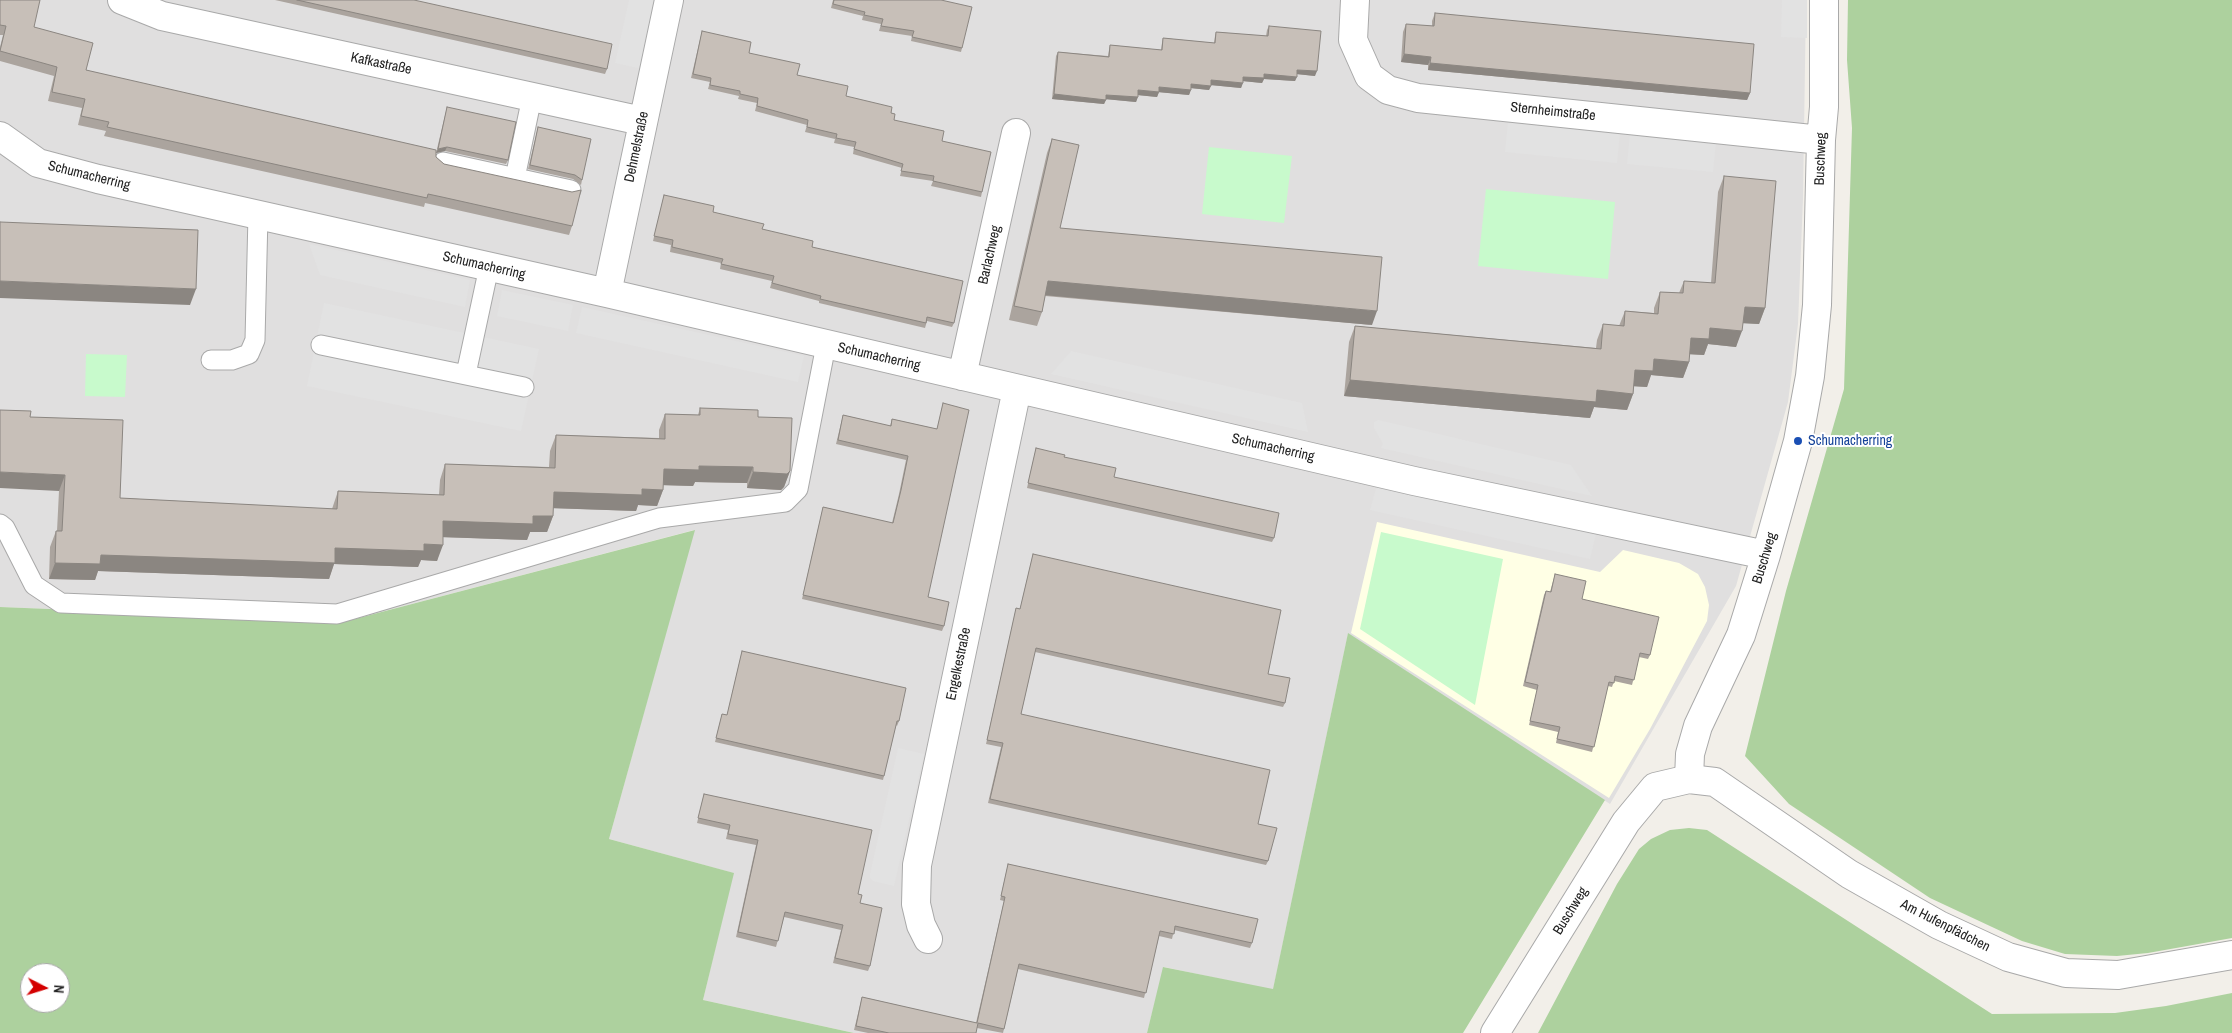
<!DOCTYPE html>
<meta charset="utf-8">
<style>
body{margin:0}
#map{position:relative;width:2232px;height:1033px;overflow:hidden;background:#f2efe9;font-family:"Archivo Narrow",sans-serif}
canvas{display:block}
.north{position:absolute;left:20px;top:963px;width:50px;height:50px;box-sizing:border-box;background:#fff;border:1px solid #a7a7a7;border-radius:50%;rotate:95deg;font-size:14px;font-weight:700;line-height:20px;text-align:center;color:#222}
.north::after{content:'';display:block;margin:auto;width:18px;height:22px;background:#d40000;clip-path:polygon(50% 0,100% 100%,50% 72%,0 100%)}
</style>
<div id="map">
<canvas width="2232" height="1033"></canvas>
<div class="north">N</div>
</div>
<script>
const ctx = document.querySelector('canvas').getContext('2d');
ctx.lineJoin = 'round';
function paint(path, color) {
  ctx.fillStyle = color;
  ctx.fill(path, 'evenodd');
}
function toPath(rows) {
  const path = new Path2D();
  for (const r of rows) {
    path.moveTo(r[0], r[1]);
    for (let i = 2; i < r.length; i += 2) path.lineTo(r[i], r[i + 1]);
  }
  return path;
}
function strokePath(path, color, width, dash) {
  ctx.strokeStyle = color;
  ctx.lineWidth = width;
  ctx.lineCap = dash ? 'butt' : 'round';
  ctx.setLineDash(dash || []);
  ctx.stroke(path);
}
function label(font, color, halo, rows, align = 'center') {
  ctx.font = font + ' "Archivo Narrow",sans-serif';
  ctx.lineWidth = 4;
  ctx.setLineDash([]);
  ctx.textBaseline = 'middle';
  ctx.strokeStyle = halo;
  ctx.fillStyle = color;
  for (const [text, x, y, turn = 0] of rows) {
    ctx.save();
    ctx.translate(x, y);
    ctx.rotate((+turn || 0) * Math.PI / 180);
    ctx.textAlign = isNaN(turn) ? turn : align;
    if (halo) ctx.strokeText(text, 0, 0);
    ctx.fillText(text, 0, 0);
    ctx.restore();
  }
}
paint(toPath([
 [0,0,1806,0,1803,198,1798,324,1788,402,1736,586,1610,804,1348,634,1273,990,1164,967,1147,1033,854,1033,703,1000,733,873,609,839,694,530,347,621,0,607]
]), '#e0dfdf');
paint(toPath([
 [1377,522,1600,572,1623,550,1679,563,1698,574,1705,587,1709,605,1707,621,1650,729,1609,798,1351,633]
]), '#ffffe5');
paint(toPath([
 [1848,0,2232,0,2232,938,2148,953,2117,956,2065,954,2022,941,1930,898,1789,804,1745,756,1786,591,1844,389,1852,128,1847,60],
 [695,530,609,839,734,873,703,1000,854,1033,0,1033,0,607,347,621],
 [30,973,60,973,60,1003,30,1003],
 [1348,633,1605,800,1463,1033,1147,1033,1163,967,1273,989],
 [1689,828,1707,830,1992,1014,2115,1013,2166,1006,2232,993,2232,1033,1538,1033,1617,884,1639,849,1651,839,1670,830]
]), '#add19e');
paint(toPath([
 [1209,147,1292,156,1284,223,1202,214],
 [1486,189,1615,202,1608,279,1478,266],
 [86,354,127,355,125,397,85,396],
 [1381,532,1503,559,1475,705,1360,629]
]), '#c8facc');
paint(toPath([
 [629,0,657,0,642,69,615,63],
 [1782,0,1807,0,1807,38,1781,37],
 [1508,122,1620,133,1617,163,1505,152],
 [1630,134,1716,142,1713,172,1627,164],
 [309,244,470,280,465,307,320,275],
 [502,290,573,305,568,331,497,316],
 [324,303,539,349,521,431,307,386],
 [582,307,804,356,798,382,576,333],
 [1071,351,1302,403,1308,432,1051,374],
 [1378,420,1571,465,1592,496,1381,448,1383,444,1374,428,1374,422],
 [1377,485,1596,534,1590,559,1370,510],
 [898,748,924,754,894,886,873,881,870,878,870,874]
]), '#e2e2e2');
const service = toPath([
 [443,162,571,190],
 [515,178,532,97],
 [321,345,524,387],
 [211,360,232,360,249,354,255,340,258,215],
 [466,374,489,267],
 [0,524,5,528,34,585,61,603,337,614,659,518,785,502,798,489,826,345]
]);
const minor = toPath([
 [122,0,162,16,642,121],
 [1355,0,1353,40,1369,76,1388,90,1418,98,1821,140],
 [0,136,38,163,98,179,607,293,1414,481,1766,555],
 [607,293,669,0],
 [962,376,1016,133],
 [1689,779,1690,754,1698,726,1741,635,1766,555,1798,441,1810,376,1817,305,1821,140,1824,107,1824,0],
 [928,939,921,925,916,904,917,865,1017,389]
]);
const tertiary = toPath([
 [1495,1033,1626,822,1655,787,1689,779,1715,782,1849,874,1939,925,2008,957,2066,973,2118,975,2232,955]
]);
strokePath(service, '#a9a9a9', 21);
strokePath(minor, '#a9a9a9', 30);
strokePath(tertiary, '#a9a9a9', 30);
strokePath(service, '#fff', 19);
strokePath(minor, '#fff', 28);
strokePath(tertiary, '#fff', 28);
paint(toPath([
 [0,0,86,70,436,157,444,164,572,226,569,235,439,206,425,203,424,207,104,136,106,131,78,125,82,108,48,101,54,76,0,61,0,47,3,35,0,35],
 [275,0,414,0,607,69,605,74],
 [833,0,941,0,962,48,961,52,911,41,912,36,879,31,881,24,862,20,863,16,831,8],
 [1435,13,1750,93,1747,100,1428,70,1428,65,1401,62,1403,32,1406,24,1432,26,1432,21],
 [1269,26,1315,76,1297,74,1295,81,1264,79,1262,83,1243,81,1241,88,1211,85,1209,90,1191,88,1189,95,1159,92,1157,97,1138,95,1136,102,1106,99,1104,104,1052,99,1056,56,1058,52,1108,56,1109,50,1110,45,1161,50,1162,43,1163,38,1214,43,1215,36,1216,32,1266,36,1267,30],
 [702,31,797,75,846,96,891,113,894,120,942,141,982,192,981,197,931,186,933,181,900,176,902,168,853,154,854,147,834,143,835,139,805,132,807,125,755,111,757,103,738,99,739,96,708,89,710,82,691,78],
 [447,107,508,160,506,164,445,151,436,153],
 [538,127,582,180,581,185,573,179,528,169],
 [1052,139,1060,228,1372,325,1045,296,1042,312,1037,326,1009,320,1047,153],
 [1724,176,1765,308,1759,324,1743,323,1736,347,1708,344,1704,355,1689,354,1689,362,1683,378,1651,375,1647,387,1634,386,1633,394,1627,410,1594,407,1590,418,1344,396,1349,342,1355,326,1596,348,1597,340,1603,324,1619,326,1625,311,1654,313,1654,308,1660,292,1679,293,1684,281,1711,283,1718,192],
 [664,195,812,247,954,323,952,327,927,321,925,328,819,303,819,301,770,288,772,281,720,269,721,263,670,252,671,245,653,241],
 [943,403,928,597,944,626,942,631,802,599,823,507,892,523,899,494,906,460,836,444,843,415,890,426,892,419,937,429],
 [700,408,758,417,790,471,784,487,781,490,747,488,747,483,695,482,693,486,663,485,663,490,657,506,638,505,636,511,553,508,553,516,547,532,530,532,527,540,443,537,437,561,421,560,418,567,334,564,329,579,98,571,95,580,49,579,50,547,56,531,57,531,59,491,30,417,120,498,332,509,338,491,439,495,440,480,445,464,549,467,550,451,556,435,659,438,659,430,665,414,698,415],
 [1036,448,1064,457,1114,477,1274,538,1272,542,1027,488],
 [1033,554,1268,674,1285,703,1283,707,1035,652,1021,714,1258,824,1268,861,1266,865,988,803,1001,747,986,744,1015,613,1016,608,1020,609],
 [1555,574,1582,599,1650,655,1648,659,1639,657,1632,685,1614,681,1612,687,1608,686,1592,752,1556,743,1558,732,1529,725,1537,690,1523,686,1544,595,1546,591,1550,592],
 [742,651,899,721,897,726,896,725,883,780,715,742,722,714,727,715],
 [704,794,858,894,870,966,868,971,833,963,841,930,784,917,776,947,736,937,756,845,726,839,728,830,697,823],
 [1008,864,1252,943,1250,948,1174,930,1172,939,1159,936,1144,998,1018,969,1003,1033,977,1028,976,1033,868,1033,854,1030,862,997,976,1023,1004,901,1000,900]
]), '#aba49e');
paint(toPath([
 [1404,54,1431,57,1428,65,1401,62],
 [1430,63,1750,93,1747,100,1428,70],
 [1297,70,1317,71,1315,76,1296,74],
 [1264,74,1297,77,1295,81,1264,79,1262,83,1242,81,1243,77],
 [1211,80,1243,83,1241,88,1210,85],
 [1191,84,1211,86,1209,90,1190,88],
 [1159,87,1191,90,1189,95,1157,92],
 [1138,90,1159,92,1157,97,1137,95],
 [1054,94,1106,100,1104,104,1052,99],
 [1106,95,1138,97,1136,102,1104,99],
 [447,147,445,151,436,153,438,149],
 [0,281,196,289,190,305,0,298],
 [1048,281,1377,311,1372,325,1043,295],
 [1745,307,1765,308,1759,324,1739,323],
 [1710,328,1742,331,1736,347,1708,344,1704,355,1685,354,1691,338],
 [1654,359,1689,362,1683,378,1651,375,1647,387,1629,386,1635,370],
 [1350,380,1597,390,1633,394,1627,410,1594,407,1590,418,1344,396],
 [699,466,753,467,747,483,695,482,693,486,658,485,664,469],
 [790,471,784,487,781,490,747,488,753,472],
 [0,472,65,475,59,491,0,488],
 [642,489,663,490,657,506,638,505,636,511,548,508,554,492],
 [533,516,553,516,547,532,530,532,527,540,438,537,443,521],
 [424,544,443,545,437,561,421,560,418,567,334,564,329,579,98,571,95,580,49,579,55,563,101,555,335,548]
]), '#8b8681');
const building = toPath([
 [0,0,40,0,34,27,93,43,86,70,436,150,436,157,444,164,572,192,581,190,572,226,442,197,428,194,427,198,107,127,109,122,81,116,85,99,52,92,57,67,0,51,6,26,0,25,0,0],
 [297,0,414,0,612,44,607,69,297,0],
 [834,0,941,0,972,7,962,48,912,37,914,31,881,26,883,19,864,15,865,12,833,4,834,0],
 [1435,13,1754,44,1750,93,1430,63,1431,57,1404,54,1406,24,1434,26,1435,13],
 [1269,26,1321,31,1317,71,1297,70,1297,77,1264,74,1264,78,1243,77,1243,83,1211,80,1211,86,1191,84,1191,90,1159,87,1159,92,1138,90,1138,97,1106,95,1106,100,1054,94,1058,52,1109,57,1110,45,1162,50,1163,38,1215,43,1216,32,1268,36,1269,26],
 [702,31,751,42,749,53,800,64,797,75,848,86,846,96,892,107,891,113,895,114,894,120,944,131,942,141,991,152,982,192,933,181,934,176,901,171,903,164,854,149,856,142,836,138,837,134,807,127,808,120,757,106,758,98,740,94,740,91,710,85,711,78,693,74,702,31],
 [447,107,516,122,508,160,447,147,438,149,447,107],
 [538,127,591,139,582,180,575,175,530,165,538,127],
 [1052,139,1079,145,1060,228,1382,257,1377,311,1048,281,1042,312,1014,306,1052,139],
 [1724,176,1776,181,1765,308,1745,307,1742,331,1710,328,1709,339,1691,338,1689,362,1654,359,1653,371,1635,370,1633,394,1597,390,1596,402,1350,380,1355,326,1601,349,1603,324,1624,326,1625,311,1658,314,1660,292,1683,293,1684,281,1715,283,1724,176],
 [664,195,714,206,713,212,764,224,762,229,813,241,812,247,963,281,954,323,927,317,926,323,820,299,821,296,772,283,774,276,721,264,723,259,672,247,673,240,654,236,664,195],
 [0,222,198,230,196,289,0,281,0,222],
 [943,403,969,410,928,597,949,602,944,626,803,595,823,507,893,523,901,490,908,456,838,440,843,415,891,426,892,419,937,429,943,403],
 [700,408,758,410,758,417,792,418,790,471,787,474,753,472,753,467,699,466,699,470,664,469,663,490,642,489,642,495,554,492,553,516,533,516,533,524,443,521,443,545,424,544,424,551,335,548,335,563,101,555,100,564,55,563,56,531,62,531,65,475,0,472,0,410,31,411,30,417,123,420,120,498,337,509,338,491,444,495,445,464,555,468,556,435,665,439,665,414,700,415,700,408],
 [1036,448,1065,455,1064,457,1116,468,1114,477,1279,513,1274,538,1028,483,1036,448],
 [1033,554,1281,610,1268,674,1290,678,1285,703,1036,648,1021,714,1270,770,1258,824,1277,828,1268,861,990,799,1003,743,987,740,1016,608,1020,609,1033,554],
 [1555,574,1586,581,1582,599,1659,617,1650,655,1640,653,1634,680,1615,676,1614,683,1609,682,1594,747,1557,739,1560,727,1530,721,1538,685,1525,682,1546,591,1551,592,1555,574],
 [742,651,906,688,899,721,897,721,884,776,716,738,722,714,727,715,742,651],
 [704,794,872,830,858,894,862,895,860,903,882,908,870,966,835,958,843,925,785,912,778,941,738,932,758,840,728,834,730,825,698,818,704,794],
 [1008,864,1258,919,1252,943,1175,926,1174,934,1160,931,1146,993,1019,964,1004,1029,978,1023,976,1033,889,1033,856,1026,862,997,977,1023,1005,897,1001,896,1008,864]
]);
paint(building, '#c7bfb8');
strokePath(building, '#8b8681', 1);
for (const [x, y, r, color] of [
 [1798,441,5,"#1a4fb4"]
]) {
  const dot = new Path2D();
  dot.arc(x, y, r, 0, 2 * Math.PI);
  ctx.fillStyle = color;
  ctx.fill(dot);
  strokePath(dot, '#fff', 2);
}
label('14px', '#222', '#fff', [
 ["Kafkastraße",381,64,12],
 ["Sternheimstraße",1553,112,6],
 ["Dehmelstraße",637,147,-78],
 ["Buschweg",1821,159,-88],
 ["Schumacherring",89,176,14],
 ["Barlachweg",990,255,-77],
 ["Schumacherring",484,266,13],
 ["Schumacherring",879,357,13],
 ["Schumacherring",1273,448,13],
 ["Buschweg",1765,558,-73],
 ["Engelkestraße",959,664,-78],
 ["Buschweg",1571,911,-58],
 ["Am Hufenpfädchen",1945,926,27]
]);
label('14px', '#164399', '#fff', [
 ["Schumacherring",1808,441]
], 'left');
</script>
